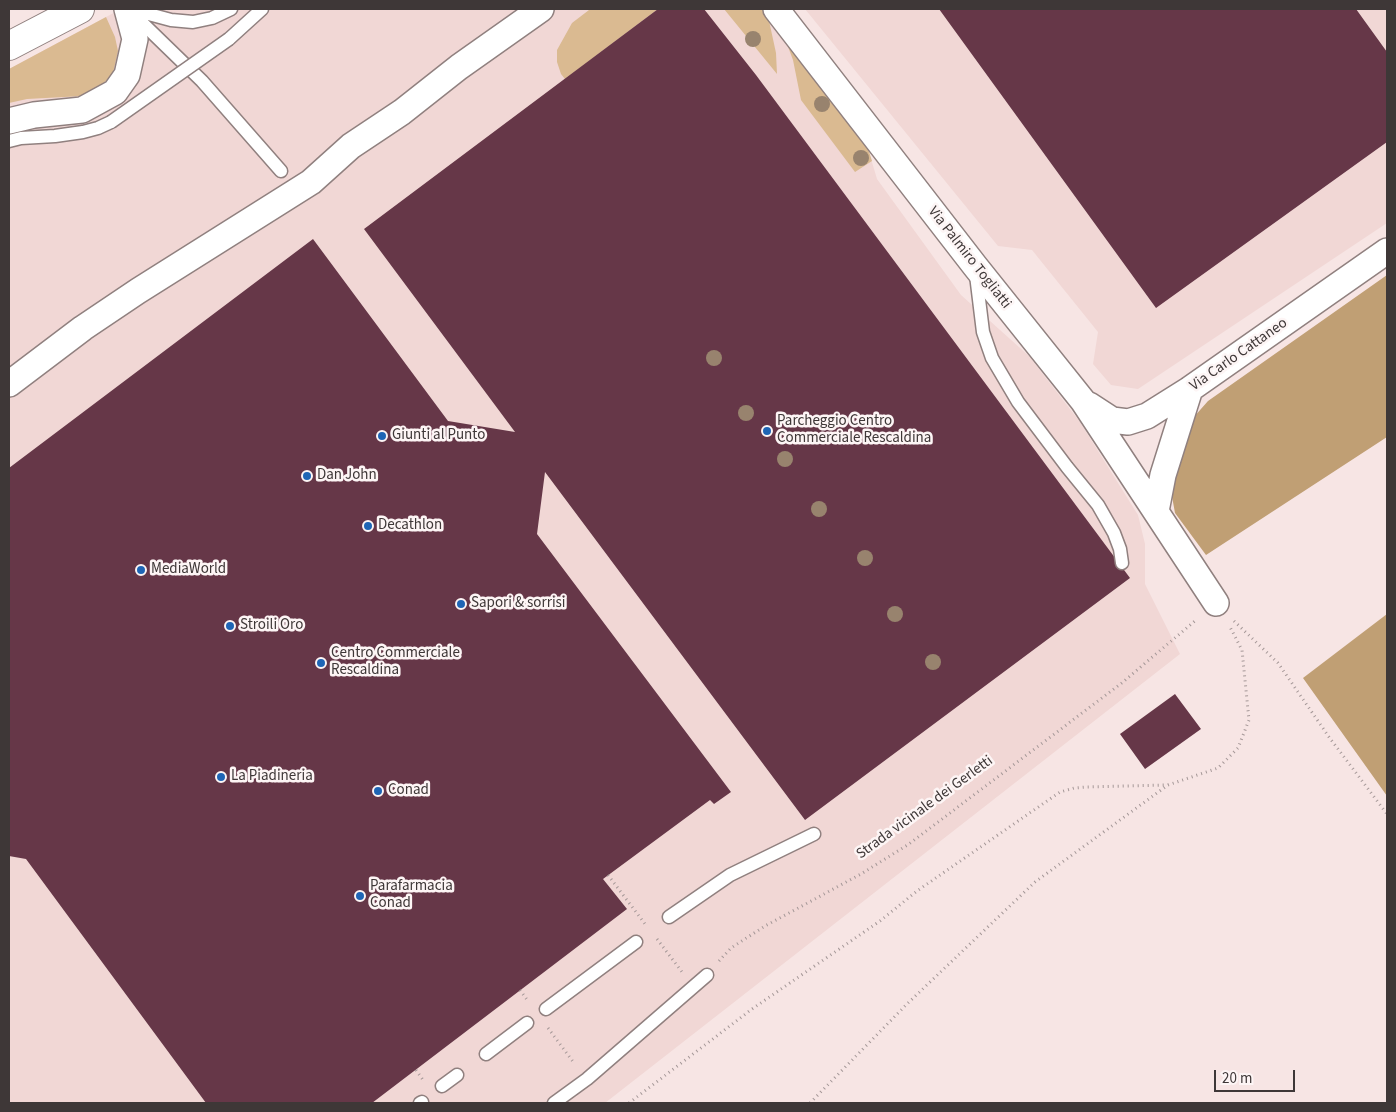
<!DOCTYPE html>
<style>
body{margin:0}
#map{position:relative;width:1396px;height:1112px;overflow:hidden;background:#f7e5e4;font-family:"Source Sans 3",sans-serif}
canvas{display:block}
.frame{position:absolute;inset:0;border:10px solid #3e3737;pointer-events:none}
.scale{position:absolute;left:1214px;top:1070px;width:81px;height:22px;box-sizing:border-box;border:2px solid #3e3737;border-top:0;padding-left:6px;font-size:15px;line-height:18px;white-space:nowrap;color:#3e3737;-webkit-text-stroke:4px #fdf5f5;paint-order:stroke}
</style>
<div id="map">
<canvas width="1396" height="1112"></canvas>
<div class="frame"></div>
<div class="scale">20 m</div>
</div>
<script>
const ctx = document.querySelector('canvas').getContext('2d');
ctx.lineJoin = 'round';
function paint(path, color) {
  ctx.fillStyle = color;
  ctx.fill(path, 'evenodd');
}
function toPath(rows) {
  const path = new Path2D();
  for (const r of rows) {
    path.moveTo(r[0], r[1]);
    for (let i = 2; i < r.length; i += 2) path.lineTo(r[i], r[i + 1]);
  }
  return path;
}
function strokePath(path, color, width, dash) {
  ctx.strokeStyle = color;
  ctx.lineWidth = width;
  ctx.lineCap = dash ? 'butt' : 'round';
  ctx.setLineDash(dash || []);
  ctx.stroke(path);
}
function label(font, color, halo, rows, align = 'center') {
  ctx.font = font + ' "Source Sans 3",sans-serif';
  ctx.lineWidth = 5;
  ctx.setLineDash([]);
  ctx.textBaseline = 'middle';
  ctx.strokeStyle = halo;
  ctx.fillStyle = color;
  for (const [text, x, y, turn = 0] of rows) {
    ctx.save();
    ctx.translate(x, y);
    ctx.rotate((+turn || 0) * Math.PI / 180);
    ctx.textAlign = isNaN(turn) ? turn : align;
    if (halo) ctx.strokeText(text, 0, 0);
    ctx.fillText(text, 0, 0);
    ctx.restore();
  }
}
paint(toPath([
 [121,9,763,9,866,142,877,179,961,295,1029,356,1080,422,1138,515,1145,544,1145,584,1180,654,605,1103,9,1103,9,69],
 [805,9,1387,9,1387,223,1138,389,1111,385,1093,364,1098,332,1032,250,998,246]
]), '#f1d7d5');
paint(toPath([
 [589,9,658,9,565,79,561,74,557,62,557,50,572,23,589,10],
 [724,9,763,9,768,16,776,53,777,74],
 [106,17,115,37,118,51,113,73,105,82,95,91,83,96,27,99,9,103,9,69],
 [787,44,866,142,872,161,855,172,801,100,793,60]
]), '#daba91');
paint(toPath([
 [1387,275,1387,437,1206,555,1175,513,1171,491,1193,418,1208,401],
 [1387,614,1387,796,1303,678]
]), '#c09f74');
paint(toPath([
 [658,9,704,9,756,75,1130,578,805,820,545,472,537,534,731,792,714,804,710,800,603,879,627,909,372,1103,206,1103,26,859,9,856,9,468,313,239,448,421,515,432,364,229],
 [939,9,1356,9,1387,52,1387,142,1156,308],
 [1175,694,1201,729,1145,769,1120,734]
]), '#663748');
const lane = toPath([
 [130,9,171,20,193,22,212,18,231,9],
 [133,14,202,81,281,171],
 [229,39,262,9],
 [9,141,21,138,55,136,83,132,98,128,111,122],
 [976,275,983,332,992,358,1018,402,1067,467,1098,505,1114,533,1120,549,1122,563],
 [669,917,730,875,814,834],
 [546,1009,636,942],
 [486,1054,527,1023],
 [442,1086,457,1075],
 [420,1103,422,1102],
 [554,1103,587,1079,707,975]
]);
const street = toPath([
 [776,9,975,266,1083,401,1216,603],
 [9,121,34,115,82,110,115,92,127,75,135,39,127,9],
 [9,384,83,328,138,291,311,182,351,146,402,112,459,67,541,9],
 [1089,405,1112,420,1128,422,1147,416,1190,389,1387,251],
 [1156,511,1163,475,1190,389]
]);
const secondary = toPath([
 [9,46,80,9]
]);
strokePath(lane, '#90807f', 15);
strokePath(street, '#90807f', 28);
strokePath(secondary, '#90807f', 30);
strokePath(toPath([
 [1234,621,1278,663,1329,737,1387,814],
 [608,875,645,924],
 [657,939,682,972],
 [719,961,731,948,765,926,861,874,909,844,1123,682,1196,620],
 [520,990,528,1001],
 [548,1028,574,1063],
 [416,1070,423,1080],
 [629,1103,752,1009,880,921,917,891,1060,792,1074,788,1087,787,1167,785],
 [810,1103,907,1004,1035,882,1168,785,1218,768,1238,748,1249,720,1242,650,1229,625]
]), '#a49797', 3, [1, 4]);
strokePath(lane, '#fff', 12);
strokePath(street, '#fff', 25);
strokePath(secondary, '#fff', 28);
const laneBridge = toPath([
 [111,122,229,39]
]);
strokePath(laneBridge, '#90807f', 15, []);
strokePath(laneBridge, '#fff', 12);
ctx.fillStyle = '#98836e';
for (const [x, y] of [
 [753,39],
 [822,104],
 [861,158],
 [714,358],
 [746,413],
 [785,459],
 [819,509],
 [865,558],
 [895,614],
 [933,662]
]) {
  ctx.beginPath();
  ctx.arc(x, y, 8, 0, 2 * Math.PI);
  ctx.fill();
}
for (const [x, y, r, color] of [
 [767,431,5,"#1e65b5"],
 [382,436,5,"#1e65b5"],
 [307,476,5,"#1e65b5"],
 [368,526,5,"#1e65b5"],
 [141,570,5,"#1e65b5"],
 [461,604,5,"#1e65b5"],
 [230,626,5,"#1e65b5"],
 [321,663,5,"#1e65b5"],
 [221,777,5,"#1e65b5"],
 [378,791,5,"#1e65b5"],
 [360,896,5,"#1e65b5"]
]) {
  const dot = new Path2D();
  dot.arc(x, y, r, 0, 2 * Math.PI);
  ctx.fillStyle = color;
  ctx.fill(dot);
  strokePath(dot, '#fdf5f5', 2);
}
label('15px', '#3e3737', '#fdf5f5', [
 ["Via Palmiro Togliatti",969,258,52],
 ["Via Carlo Cattaneo",1239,355,-35],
 ["Strada vicinale dei Gerletti",925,808,-36]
]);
label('15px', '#3e3737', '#fdf5f5', [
 ["Parcheggio Centro",777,422],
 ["Commerciale Rescaldina",777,439],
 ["Giunti al Punto",392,436],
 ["Dan John",317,476],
 ["Decathlon",378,526],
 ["MediaWorld",151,570],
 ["Sapori & sorrisi",471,604],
 ["Stroili Oro",240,626],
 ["Centro Commerciale",331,654],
 ["Rescaldina",331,671],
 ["La Piadineria",231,777],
 ["Conad",388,791],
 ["Parafarmacia",370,887],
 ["Conad",370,904]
], 'left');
</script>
